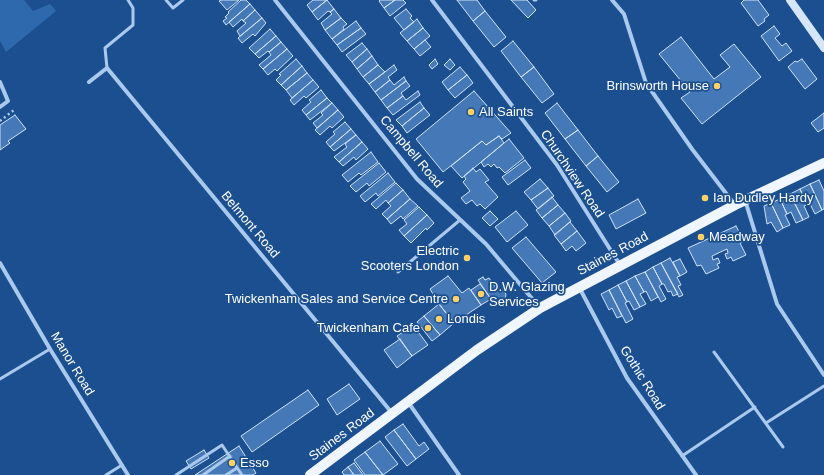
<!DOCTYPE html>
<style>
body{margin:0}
canvas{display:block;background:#1b4f8f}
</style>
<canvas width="824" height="475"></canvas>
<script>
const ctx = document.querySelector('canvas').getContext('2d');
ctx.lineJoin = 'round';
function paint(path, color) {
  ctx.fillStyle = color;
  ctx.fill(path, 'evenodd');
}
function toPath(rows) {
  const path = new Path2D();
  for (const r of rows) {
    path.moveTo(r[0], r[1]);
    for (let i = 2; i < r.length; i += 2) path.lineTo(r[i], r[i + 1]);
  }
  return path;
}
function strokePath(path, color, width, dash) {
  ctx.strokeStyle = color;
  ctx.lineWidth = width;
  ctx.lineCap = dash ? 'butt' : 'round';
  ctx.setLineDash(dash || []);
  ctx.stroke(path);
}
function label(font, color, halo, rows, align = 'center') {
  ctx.font = font + ' Arial,sans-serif';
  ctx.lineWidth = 3.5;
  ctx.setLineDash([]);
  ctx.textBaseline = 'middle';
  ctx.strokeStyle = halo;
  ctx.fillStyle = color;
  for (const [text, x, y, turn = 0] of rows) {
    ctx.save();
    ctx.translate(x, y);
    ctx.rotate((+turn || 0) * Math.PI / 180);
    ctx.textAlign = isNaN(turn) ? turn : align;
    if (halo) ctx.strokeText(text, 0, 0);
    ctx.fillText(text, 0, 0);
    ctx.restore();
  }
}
paint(toPath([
 [0,0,24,0,33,11,50,4,56,11,6,52,0,41]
]), '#2e69ad');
const building = toPath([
 [221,0,239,0,227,10,219,1,221,0],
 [241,0,246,0,250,4,226,25,223,21,227,18,225,17,229,13,228,12,241,0],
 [313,0,327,0,312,12,307,5,313,0],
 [327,0,334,9,330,12,328,11,318,20,312,12,327,0],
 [380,0,395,0,384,8,379,1,380,0],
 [395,0,403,0,406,3,390,16,384,8,395,0],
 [457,0,477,0,485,11,473,21,457,0],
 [511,0,527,0,536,10,528,18,511,0],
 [744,0,758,0,769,15,764,19,765,21,758,26,741,3,744,0],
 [250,4,255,10,243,21,242,19,233,27,229,22,250,4],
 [334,9,341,18,325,30,321,23,332,14,330,12,334,9],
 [406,9,412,16,410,18,414,22,404,30,394,18,406,9],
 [255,10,262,18,240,36,237,31,246,23,243,21,255,10],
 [485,11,506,37,494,47,473,21,485,11],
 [262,18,266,23,255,36,253,34,242,43,238,38,262,18],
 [341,18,347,24,343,27,344,29,332,39,325,30,341,18],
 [417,19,423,28,407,41,400,33,417,19],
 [356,21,361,28,337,45,332,39,356,21],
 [774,26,780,34,775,38,782,46,786,43,792,51,779,61,761,36,774,26],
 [361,28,366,34,342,52,337,45,361,28],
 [423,28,430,36,414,49,407,41,423,28],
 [270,29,276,36,255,54,249,48,270,29],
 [276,36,281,42,269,52,268,51,259,58,255,54,276,36],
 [681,37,714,79,730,67,720,55,734,44,761,77,702,124,681,98,690,92,659,54,681,37],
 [425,40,431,47,420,56,414,49,425,40],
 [513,41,534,67,521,77,501,51,513,41],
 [281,42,287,49,263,69,259,65,271,55,269,52,281,42],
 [362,43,367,49,352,62,346,55,362,43],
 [287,49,293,56,277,71,275,69,268,75,263,69,287,49],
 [367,49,372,56,357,69,352,62,367,49],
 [372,56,378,65,363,77,357,69,372,56],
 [296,59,302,66,281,85,276,80,281,75,279,74,296,59],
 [435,59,438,64,432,69,429,65,435,59],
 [450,59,455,65,450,70,444,65,450,59],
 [802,59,817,79,805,89,788,67,795,61,797,62,802,59],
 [378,65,385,72,369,84,363,77,378,65],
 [394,65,397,70,388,77,390,80,375,92,369,84,394,65],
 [302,66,307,73,286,90,281,85,302,66],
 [460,67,467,75,448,90,442,82,460,67],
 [534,67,554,94,542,103,521,77,534,67],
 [307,73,313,80,292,98,286,90,307,73],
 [467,75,473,83,455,98,448,90,467,75],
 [404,77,406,81,381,100,375,92,390,80,394,85,404,77],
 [313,80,319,87,306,98,304,96,294,105,290,100,313,80],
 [406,81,410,86,401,93,403,96,387,108,381,100,406,81],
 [321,90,327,98,306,115,302,110,311,102,309,100,321,90],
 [418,91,420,95,393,115,387,108,403,96,406,100,418,91],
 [474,91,511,133,502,139,499,136,486,145,482,141,443,172,416,139,474,91],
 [327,98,332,103,310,120,306,115,327,98],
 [420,102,424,108,402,126,396,120,420,102],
 [332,103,338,110,317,128,313,123,323,115,321,113,332,103],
 [557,103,578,130,565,139,545,113,557,103],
 [424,108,430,115,407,133,402,126,424,108],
 [338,110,344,117,332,128,330,126,320,135,315,130,338,110],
 [824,113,824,128,818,132,811,123,824,113],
 [15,115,26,129,8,141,10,143,0,150,0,125,15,115],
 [345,122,351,129,330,147,326,142,335,134,333,132,345,122],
 [351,129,356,135,334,151,330,147,351,129],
 [578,130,598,156,586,166,565,139,578,130],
 [356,135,362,142,339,162,334,157,347,147,345,144,356,135],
 [499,136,504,143,462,178,451,166,482,141,486,145,499,136],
 [509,139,524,158,505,173,499,167,497,168,494,164,491,167,488,164,484,167,481,162,509,139],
 [362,142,368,149,356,160,354,157,343,166,339,162,362,142],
 [371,152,378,162,361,175,359,173,348,182,342,175,371,152],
 [598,156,619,182,607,192,586,166,598,156],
 [525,160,531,168,508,185,502,177,525,160],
 [379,163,386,172,369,186,367,183,356,192,350,186,379,163],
 [473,168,476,172,480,169,489,180,485,182,498,197,485,209,480,204,477,206,472,200,466,204,461,198,470,191,463,182,466,179,464,176,473,168],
 [388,173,395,182,378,196,376,193,365,202,360,196,388,173],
 [540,179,548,188,531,200,524,192,540,179],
 [819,180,824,191,824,209,822,210,810,184,819,180],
 [396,183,403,190,388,203,386,200,376,209,371,204,396,183],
 [810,184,822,210,815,214,810,204,807,205,800,189,810,184],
 [548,188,554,196,538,209,531,200,548,188],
 [800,189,807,205,804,206,809,217,803,220,790,194,800,189],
 [403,190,410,199,387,219,382,214,391,206,388,203,403,190],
 [790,194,803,220,796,223,791,212,787,214,780,199,790,194],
 [552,197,558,205,542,218,536,210,552,197],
 [410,199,418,206,403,219,401,216,391,224,387,219,410,199],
 [638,199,646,213,616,229,609,215,638,199],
 [780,199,787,214,785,215,790,225,783,228,771,203,780,199],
 [771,203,783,228,777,232,771,222,767,224,764,206,771,203],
 [558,205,565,213,549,226,542,218,558,205],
 [419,207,427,215,404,236,399,230,407,224,404,220,419,207],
 [490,211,498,219,490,226,482,218,490,211],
 [516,211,528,225,507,242,495,227,516,211],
 [565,213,571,221,555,235,549,226,565,213],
 [427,215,434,223,427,230,426,228,411,243,404,236,427,215],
 [570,222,577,231,561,244,554,235,570,222],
 [736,226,744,241,740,243,746,255,733,261,731,257,727,259,725,254,728,253,727,249,712,256,713,260,718,258,720,263,717,264,719,268,706,274,701,265,697,266,688,248,736,226],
 [577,231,586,243,576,251,572,246,566,251,561,244,577,231],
 [526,237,556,272,542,283,512,248,526,237],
 [670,258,680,276,677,277,681,285,678,286,683,295,679,297,661,263,670,258],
 [680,259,687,272,680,276,673,262,680,259],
 [661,263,678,294,673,296,671,291,668,292,664,284,662,284,653,267,661,263],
 [653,267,662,284,659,286,666,299,661,302,645,272,653,267],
 [645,272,658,297,651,301,646,291,644,292,635,276,645,272],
 [448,276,462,293,469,288,481,305,454,323,439,304,430,289,448,276],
 [635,276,644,292,640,294,646,304,640,307,626,281,635,276],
 [483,277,485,280,489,278,498,291,502,289,506,294,505,300,501,302,498,301,495,297,491,299,478,280,483,277],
 [626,281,640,307,634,310,629,301,627,302,618,285,626,281],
 [480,284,491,299,481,305,471,290,480,284],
 [618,285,627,302,625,303,633,319,626,323,609,290,618,285],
 [609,290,622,316,617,318,612,308,609,310,601,294,609,290],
 [439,304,454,323,440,335,424,316,439,304],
 [424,316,440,335,432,341,417,322,424,316],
 [413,325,428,345,412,356,397,336,413,325],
 [400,339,412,356,397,368,384,350,400,339],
 [349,384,360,399,337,415,327,399,349,384],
 [308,390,319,405,252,452,241,436,308,390],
 [403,424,419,446,424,442,429,449,416,459,394,430,403,424],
 [394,430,416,459,407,466,385,437,394,430],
 [380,441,398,464,383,475,365,452,380,441],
 [239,446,256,473,253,475,195,475,239,446],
 [204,450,209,458,191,469,186,461,204,450],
 [365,452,383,475,365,475,354,460,365,452],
 [354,463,363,475,354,475,348,467,354,463],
 [348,467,354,475,344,475,342,472,348,467]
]);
paint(building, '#4478b7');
strokePath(building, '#cfe3fa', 1);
strokePath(toPath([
 [0,121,14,110]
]), '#a9c9ee', 2.5, [2, 3]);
strokePath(toPath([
 [166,0,173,8,183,0],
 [534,0,536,0],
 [107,68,105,48,133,25,133,8,128,0],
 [398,272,460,220],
 [714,352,783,447],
 [0,379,50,349],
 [766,423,824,386],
 [682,456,755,407],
 [106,475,122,465],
 [176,475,222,445,242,475],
 [203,475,230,456],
 [226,475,237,468]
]), '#a9c9ee', 3);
strokePath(toPath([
 [275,0,417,179,486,244,540,308],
 [432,0,557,165,620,265],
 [612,0,624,14,646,83,692,149,735,205],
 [0,82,8,101,0,107],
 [89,82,107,68,392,413],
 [745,200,777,304,824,375],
 [0,263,50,349,128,475],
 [579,287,627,378,696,475],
 [408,402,459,475]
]), '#a9c9ee', 4);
strokePath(toPath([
 [790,0,824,48]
]), '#d6e6fa', 8);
strokePath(toPath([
 [310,475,477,350,540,308,735,205,824,163]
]), '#f0f6ff', 10);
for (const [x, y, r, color] of [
 [717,86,4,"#ffd166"],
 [471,112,4,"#ffd166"],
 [705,198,4,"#ffd166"],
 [701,237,4,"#ffd166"],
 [467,258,4,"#ffd166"],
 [481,294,4,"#ffd166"],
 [456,299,4,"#ffd166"],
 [439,319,4,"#ffd166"],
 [428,328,4,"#ffd166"],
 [232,463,4,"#ffd166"]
]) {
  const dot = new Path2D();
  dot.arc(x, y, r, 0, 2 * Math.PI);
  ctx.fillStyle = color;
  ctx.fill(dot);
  strokePath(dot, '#1b4f8f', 1.5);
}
label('13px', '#fff', '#1b4f8f', [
 ["Brinsworth House",709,86,"right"],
 ["All Saints",479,112],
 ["Ian Dudley Hardy",713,198],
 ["Meadway",709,237],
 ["Electric",459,251,"right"],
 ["Scooters London",459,266,"right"],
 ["D.W. Glazing",489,287],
 ["Services",489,302],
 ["Twickenham Sales and Service Centre",448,299,"right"],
 ["Londis",447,319],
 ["Twickenham Cafe",420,328,"right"],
 ["Esso",240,463]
], 'left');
label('13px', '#fff', '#1b4f8f', [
 ["Campbell Road",411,152,50],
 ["Churchview Road",572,174,56],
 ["Belmont Road",250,225,50],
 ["Staines Road",613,254,-28],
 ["Manor Road",72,364,59],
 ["Gothic Road",642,378,58],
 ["Staines Road",342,435,-37]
]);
</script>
